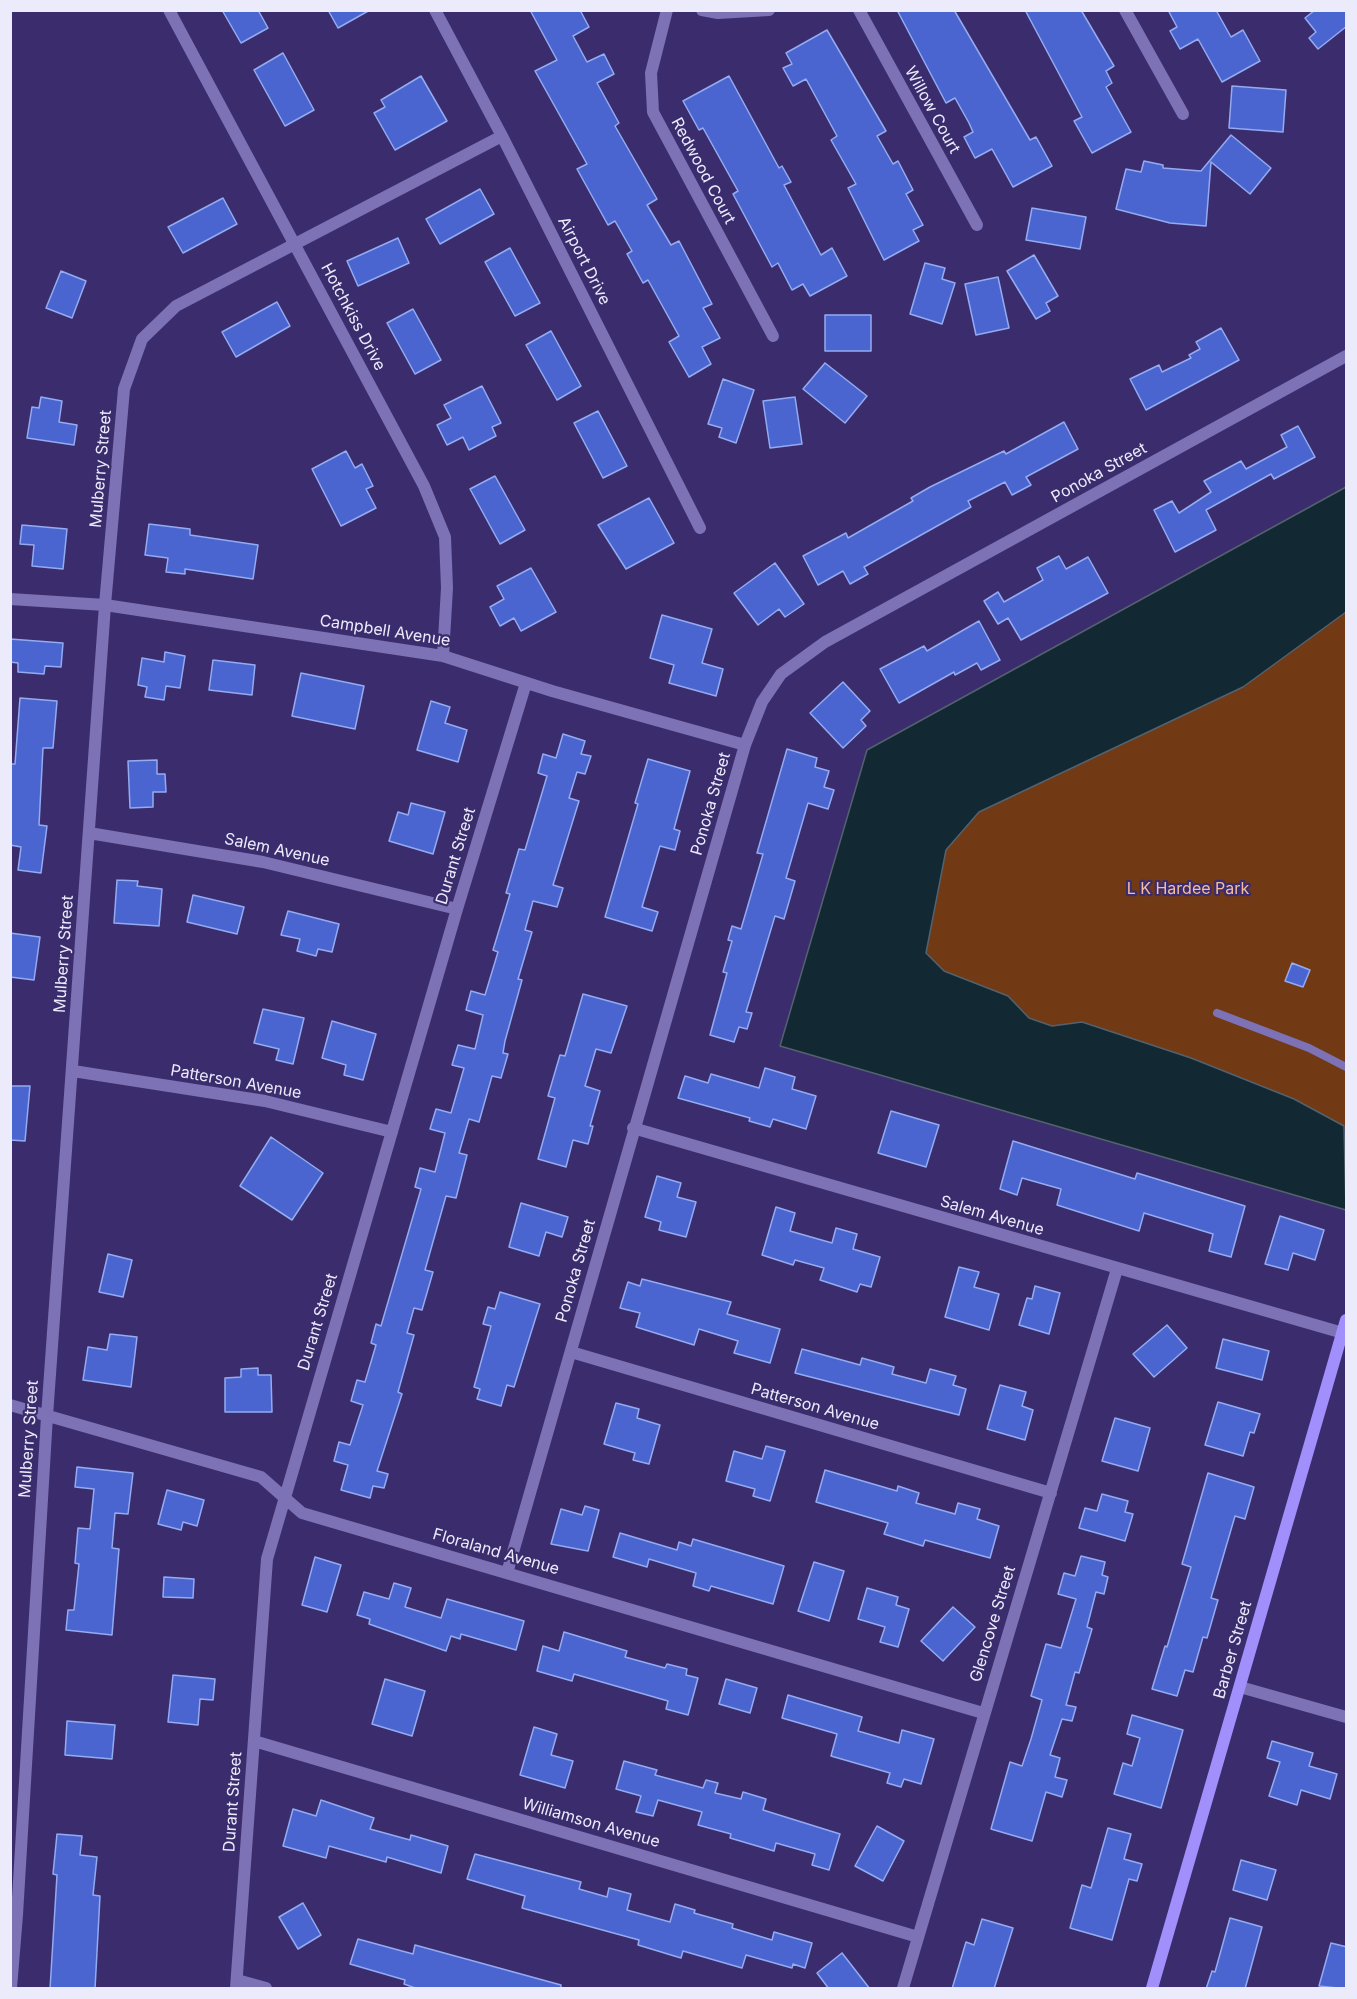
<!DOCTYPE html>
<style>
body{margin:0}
#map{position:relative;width:1357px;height:1999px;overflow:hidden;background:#3b2d6d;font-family:Inter,sans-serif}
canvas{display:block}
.frame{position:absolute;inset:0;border:12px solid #ecebfb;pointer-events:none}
</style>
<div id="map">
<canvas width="1357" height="1999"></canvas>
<div class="frame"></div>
</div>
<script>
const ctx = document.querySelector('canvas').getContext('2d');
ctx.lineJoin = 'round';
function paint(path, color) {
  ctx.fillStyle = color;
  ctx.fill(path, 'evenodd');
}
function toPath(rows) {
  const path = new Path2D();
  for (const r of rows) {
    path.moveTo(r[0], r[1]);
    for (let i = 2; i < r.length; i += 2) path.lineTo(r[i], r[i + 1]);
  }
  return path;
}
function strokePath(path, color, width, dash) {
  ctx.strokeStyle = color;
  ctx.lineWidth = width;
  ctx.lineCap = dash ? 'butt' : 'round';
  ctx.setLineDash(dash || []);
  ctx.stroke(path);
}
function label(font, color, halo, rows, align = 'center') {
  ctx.font = font + ' Inter,sans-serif';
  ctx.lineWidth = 4.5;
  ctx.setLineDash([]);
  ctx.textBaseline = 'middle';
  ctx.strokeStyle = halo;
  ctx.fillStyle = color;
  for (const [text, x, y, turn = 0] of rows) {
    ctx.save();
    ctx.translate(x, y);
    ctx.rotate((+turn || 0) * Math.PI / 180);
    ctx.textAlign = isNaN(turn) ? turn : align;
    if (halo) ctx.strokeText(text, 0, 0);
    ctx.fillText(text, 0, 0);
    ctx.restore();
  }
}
paint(toPath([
 [1346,612,1346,1128,1294,1099,1191,1058,1082,1022,1052,1027,1029,1018,1008,996,944,971,926,953,946,850,979,812,1243,687]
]), '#723915');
const water = toPath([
 [1346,487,1346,612,1243,687,979,812,946,850,926,953,944,971,1008,996,1029,1018,1052,1026,1082,1022,1191,1058,1294,1099,1344,1126,1346,1210,780,1046,867,750,1346,487]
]);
paint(water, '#122832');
strokePath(water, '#53626e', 1.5);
const building = toPath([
 [222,10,258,10,268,28,241,43,222,10],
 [328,10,370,10,338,28,328,10],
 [530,10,580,10,589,27,573,36,587,62,604,54,614,74,597,83,619,123,615,126,657,199,647,205,671,245,679,241,712,304,703,308,720,338,702,347,711,364,689,377,669,342,679,336,648,280,643,283,627,254,632,251,615,221,608,225,577,169,587,164,535,71,557,60,530,10],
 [897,10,954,10,1030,140,1036,137,1052,166,1013,187,992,149,975,158,964,137,973,132,969,123,955,98,946,103,897,10],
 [1025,10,1081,10,1114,66,1106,71,1112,83,1106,87,1131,132,1092,153,1074,121,1082,117,1025,10],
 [1168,10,1216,10,1231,37,1243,30,1260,61,1222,82,1198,39,1180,49,1170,31,1177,27,1168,10],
 [1315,10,1347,10,1347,26,1318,49,1309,38,1316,32,1305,18,1315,10],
 [827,30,886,131,877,136,893,164,898,161,913,190,906,194,923,225,913,230,919,241,884,260,848,188,856,184,831,140,837,136,806,79,793,86,783,68,792,64,786,53,827,30],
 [283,53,314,110,285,126,254,70,283,53],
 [421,76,447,121,395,150,374,113,385,107,381,100,421,76],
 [729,76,779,168,782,166,791,182,784,185,821,255,832,248,847,276,810,296,803,284,792,290,778,263,772,267,733,194,738,191,703,128,699,130,683,101,729,76],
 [1232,86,1286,90,1283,132,1229,128,1232,86],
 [1231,135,1271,168,1250,194,1211,162,1206,226,1170,223,1116,209,1126,169,1141,172,1144,161,1163,165,1163,168,1201,171,1231,135],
 [480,189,494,214,440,244,426,219,480,189],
 [223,198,237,224,183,253,168,227,223,198],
 [1032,208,1086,217,1080,249,1026,240,1032,208],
 [398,238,409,263,358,286,347,261,398,238],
 [510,248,540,303,515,316,485,262,510,248],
 [1034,255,1058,296,1046,303,1050,311,1036,319,1007,271,1034,255],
 [925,263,945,268,942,279,955,283,942,324,910,314,925,263],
 [61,271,86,281,72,318,46,308,61,271],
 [998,277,1009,328,976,335,965,284,998,277],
 [277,302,290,326,236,357,222,332,277,302],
 [413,309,441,360,415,374,387,323,413,309],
 [825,315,871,315,871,351,825,351,825,315],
 [1221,328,1239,360,1146,410,1130,379,1159,365,1162,372,1191,358,1189,355,1200,349,1196,342,1221,328],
 [551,331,581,386,557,400,526,345,551,331],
 [825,363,867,396,845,423,803,389,825,363],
 [723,379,754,390,736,443,719,437,722,428,708,424,723,379],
 [482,386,501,423,492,427,496,436,469,450,463,437,447,445,437,425,451,418,444,405,482,386],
 [41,397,62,401,59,422,77,425,74,445,27,438,32,407,39,408,41,397],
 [795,397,802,444,770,448,763,401,795,397],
 [598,411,627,466,603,478,574,423,598,411],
 [1064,422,1078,449,1026,477,1031,485,1012,495,1005,482,968,501,971,507,864,567,868,574,850,584,843,571,818,585,803,556,846,533,848,538,913,501,911,498,930,487,1004,451,1006,454,1064,422],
 [1298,426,1315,457,1274,479,1271,474,1206,510,1216,530,1175,552,1154,510,1172,501,1179,513,1211,492,1204,481,1241,461,1246,469,1287,447,1281,435,1298,426],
 [346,451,355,468,362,464,373,486,366,489,376,508,341,526,312,469,346,451],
 [495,476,525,530,500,544,470,489,495,476],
 [649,498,674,543,626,569,598,525,649,498],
 [149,524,190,529,190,535,258,545,253,579,185,569,185,574,166,572,168,558,145,555,149,524],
 [22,525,67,529,63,569,32,566,34,545,20,544,22,525],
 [1059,556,1066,569,1088,557,1108,593,1021,640,1008,618,998,624,984,601,998,592,1004,602,1043,580,1037,568,1059,556],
 [775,563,804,604,785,617,779,609,758,625,734,593,775,563],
 [531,568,556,612,521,631,514,618,500,626,490,607,504,599,497,586,531,568],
 [662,615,712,629,702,663,723,669,716,696,669,683,674,665,650,658,662,615],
 [979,621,1000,660,981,670,977,663,955,675,954,672,899,703,880,669,924,646,927,651,979,621],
 [10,639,63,643,61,667,45,666,44,674,18,672,18,663,10,662,10,639],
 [165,652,185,656,180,688,166,686,164,700,145,697,147,687,138,685,142,658,164,662,165,652],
 [213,660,255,665,252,695,209,690,213,660],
 [301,673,364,686,355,729,292,716,301,673],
 [843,682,870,711,861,720,866,726,843,748,810,713,843,682],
 [20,698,57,701,53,748,43,748,39,825,47,826,41,873,18,870,21,847,10,845,10,764,15,764,20,698],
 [431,701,450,707,445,723,467,730,458,762,417,750,431,701],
 [563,734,585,741,581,754,591,756,585,774,577,772,569,798,579,801,553,885,563,888,557,907,533,901,525,930,532,932,518,979,522,980,505,1041,503,1053,508,1054,501,1078,492,1076,479,1122,469,1119,459,1153,467,1155,456,1198,446,1196,425,1270,433,1272,422,1310,414,1308,407,1333,414,1335,398,1392,402,1394,377,1471,388,1474,384,1488,373,1486,370,1498,341,1490,348,1465,334,1461,339,1442,350,1445,363,1405,351,1401,357,1380,365,1382,376,1345,371,1343,376,1324,381,1326,421,1189,415,1187,420,1168,435,1172,445,1133,430,1129,436,1109,451,1113,464,1068,452,1065,458,1045,475,1049,483,1015,466,1010,471,991,485,995,498,952,493,950,510,894,506,893,519,849,525,850,547,776,538,773,543,754,556,758,563,734],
 [787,749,817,758,815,767,829,771,824,787,834,790,828,809,808,803,786,878,795,881,784,919,775,916,746,1012,752,1013,747,1029,739,1027,734,1042,710,1035,727,973,723,972,732,941,728,940,732,926,741,929,763,854,757,853,787,749],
 [648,759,690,771,674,829,680,831,675,850,660,846,642,907,658,912,652,931,605,917,638,804,635,803,648,759],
 [157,760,157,774,165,774,166,792,153,792,153,807,130,808,128,761,157,760],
 [411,803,445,812,433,854,389,841,398,812,408,815,411,803],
 [117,880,138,881,137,886,162,889,159,926,114,923,117,880],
 [193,895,244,907,237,934,187,922,193,895],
 [288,911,339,924,332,952,318,949,316,956,297,951,300,939,281,935,288,911],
 [10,933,40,937,34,980,10,977,10,933],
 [1292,963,1310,970,1303,987,1285,981,1292,963],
 [583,994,627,1006,611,1053,596,1049,585,1086,600,1091,590,1126,593,1126,588,1144,573,1140,566,1167,538,1159,555,1098,548,1096,560,1055,565,1056,583,994],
 [263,1009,304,1018,293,1064,276,1060,279,1049,254,1043,263,1009],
 [332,1021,376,1034,363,1080,344,1075,346,1065,322,1058,332,1021],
 [765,1068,795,1077,792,1089,816,1096,806,1129,773,1119,770,1127,749,1121,750,1118,678,1098,685,1076,708,1083,711,1074,759,1088,765,1068],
 [10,1086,30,1086,25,1141,10,1140,10,1086],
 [891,1111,939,1125,926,1167,878,1153,891,1111],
 [271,1137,323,1173,292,1220,240,1186,271,1137],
 [1013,1141,1135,1179,1137,1173,1245,1206,1231,1257,1209,1251,1213,1234,1144,1213,1139,1231,1057,1205,1061,1189,1022,1178,1017,1195,1000,1189,1013,1141],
 [657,1176,681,1183,677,1197,696,1202,686,1237,659,1230,661,1222,645,1217,657,1176],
 [521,1203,568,1217,562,1237,546,1232,539,1256,509,1247,521,1203],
 [776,1207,795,1213,790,1231,832,1243,836,1228,857,1234,853,1249,880,1257,871,1287,860,1284,857,1292,820,1280,824,1268,795,1260,793,1265,762,1255,776,1207],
 [1280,1216,1324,1230,1315,1260,1293,1253,1288,1270,1265,1264,1280,1216],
 [108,1254,132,1260,123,1297,99,1292,108,1254],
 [959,1267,979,1272,974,1287,999,1294,989,1330,945,1317,959,1267],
 [642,1279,731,1302,727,1314,780,1329,770,1363,734,1353,738,1341,699,1329,694,1345,636,1327,640,1313,620,1308,628,1282,640,1286,642,1279],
 [1035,1286,1060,1293,1049,1334,1019,1325,1027,1298,1032,1299,1035,1286],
 [500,1292,540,1304,514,1387,507,1385,501,1406,477,1399,480,1389,474,1387,491,1326,483,1324,488,1307,495,1309,500,1292],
 [1167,1325,1187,1348,1154,1377,1133,1354,1167,1325],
 [110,1334,137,1337,131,1387,83,1380,88,1347,107,1350,110,1334],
 [1223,1339,1269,1351,1262,1380,1216,1368,1223,1339],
 [802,1349,860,1365,862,1358,894,1367,892,1374,926,1383,930,1369,956,1376,953,1385,966,1389,959,1415,795,1373,802,1349],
 [258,1368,258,1375,271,1375,272,1412,225,1412,225,1378,241,1377,241,1369,258,1368],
 [1000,1385,1026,1392,1022,1406,1033,1410,1025,1440,987,1429,1000,1385],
 [1218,1402,1260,1414,1254,1433,1250,1432,1243,1456,1205,1445,1218,1402],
 [616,1403,639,1409,637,1418,660,1425,649,1464,633,1460,635,1453,604,1444,616,1403],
 [1115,1418,1150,1428,1138,1471,1102,1461,1115,1418],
 [766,1446,785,1451,770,1501,753,1496,755,1489,726,1481,734,1451,762,1459,766,1446],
 [77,1467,133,1473,128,1514,115,1513,112,1548,119,1549,112,1635,66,1630,68,1610,74,1610,79,1564,75,1563,78,1528,90,1529,94,1489,75,1487,77,1467],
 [825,1470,897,1491,898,1486,919,1493,916,1503,955,1514,958,1503,980,1509,977,1519,999,1526,990,1558,925,1540,923,1546,884,1534,888,1523,816,1502,825,1470],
 [1208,1473,1254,1487,1245,1519,1235,1516,1211,1598,1218,1600,1207,1638,1203,1637,1193,1672,1185,1670,1177,1696,1152,1689,1165,1646,1167,1647,1191,1567,1182,1564,1208,1473],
 [167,1490,204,1500,197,1526,183,1522,181,1530,158,1524,167,1490],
 [1102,1494,1128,1501,1125,1512,1133,1514,1125,1541,1079,1528,1085,1508,1097,1511,1102,1494],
 [585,1506,599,1510,588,1551,551,1544,561,1509,582,1515,585,1506],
 [620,1533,677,1550,679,1542,691,1546,693,1539,784,1566,773,1604,711,1586,709,1591,693,1586,696,1573,649,1559,647,1567,613,1557,620,1533],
 [1081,1556,1105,1562,1102,1575,1108,1577,1104,1594,1096,1592,1087,1627,1092,1629,1079,1673,1075,1672,1066,1705,1076,1707,1072,1721,1062,1719,1050,1755,1060,1758,1055,1777,1067,1780,1062,1797,1046,1792,1032,1841,991,1829,1010,1762,1022,1766,1031,1739,1042,1700,1031,1696,1046,1644,1061,1648,1076,1599,1058,1594,1064,1573,1075,1576,1081,1556],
 [315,1557,341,1565,327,1612,302,1605,315,1557],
 [814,1562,844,1571,829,1621,798,1611,814,1562],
 [164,1577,194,1579,193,1598,163,1597,164,1577],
 [394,1583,411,1588,405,1607,441,1618,447,1599,524,1621,516,1650,461,1634,460,1639,451,1636,446,1651,369,1624,370,1619,357,1615,364,1592,389,1599,394,1583],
 [867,1588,898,1597,896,1605,909,1609,898,1647,880,1642,885,1627,858,1619,867,1588],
 [953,1607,975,1627,943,1661,921,1641,953,1607],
 [564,1632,627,1651,625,1657,665,1668,667,1664,687,1669,686,1675,698,1678,688,1715,666,1709,668,1701,574,1674,572,1681,537,1671,543,1646,559,1651,564,1632],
 [173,1675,215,1679,213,1700,200,1699,198,1725,168,1722,173,1675],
 [385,1679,425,1691,412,1736,372,1724,385,1679],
 [726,1679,757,1688,750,1713,719,1704,726,1679],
 [788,1695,862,1717,858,1731,899,1743,902,1730,934,1739,921,1784,904,1779,901,1787,887,1783,890,1773,831,1756,837,1734,782,1718,788,1695],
 [1132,1715,1183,1730,1161,1808,1114,1794,1123,1763,1132,1766,1140,1738,1127,1734,1132,1715],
 [67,1721,115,1725,112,1759,65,1755,67,1721],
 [534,1727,557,1734,551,1755,573,1761,565,1788,520,1775,534,1727],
 [1272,1741,1313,1753,1309,1766,1337,1774,1330,1799,1301,1790,1297,1805,1269,1796,1280,1762,1267,1758,1272,1741],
 [624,1761,657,1770,655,1775,703,1788,706,1780,718,1783,715,1793,741,1799,743,1792,766,1799,763,1810,840,1834,829,1870,812,1865,815,1854,776,1843,774,1851,730,1838,731,1834,698,1825,702,1812,658,1800,653,1816,636,1812,641,1796,616,1789,624,1761],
 [321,1800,374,1818,370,1829,410,1840,411,1835,448,1846,441,1873,387,1857,386,1862,329,1846,326,1858,283,1846,293,1809,316,1816,321,1800],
 [877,1826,904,1841,883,1881,855,1866,877,1826],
 [1108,1828,1131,1834,1124,1859,1142,1864,1137,1881,1129,1879,1112,1940,1070,1928,1082,1885,1091,1888,1108,1828],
 [57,1834,82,1836,80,1855,97,1857,93,1895,100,1896,95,1989,50,1989,57,1875,53,1874,57,1834],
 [475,1854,581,1882,579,1889,607,1897,609,1888,631,1894,627,1910,670,1922,675,1904,695,1910,694,1913,733,1924,732,1928,772,1940,774,1932,812,1943,805,1968,793,1964,792,1968,746,1955,742,1968,683,1951,681,1958,638,1945,639,1940,522,1908,525,1896,467,1879,475,1854],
 [1241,1860,1276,1870,1267,1900,1233,1890,1241,1860],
 [303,1903,321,1935,298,1949,279,1917,303,1903],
 [1230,1918,1262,1927,1245,1989,1206,1989,1212,1971,1215,1972,1230,1918],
 [982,1919,1013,1928,994,1989,952,1989,966,1942,974,1945,982,1919],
 [358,1939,413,1954,415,1945,561,1985,561,1989,418,1989,404,1984,405,1980,350,1964,358,1939],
 [1331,1943,1347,1947,1347,1989,1319,1986,1331,1943],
 [842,1953,870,1989,829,1989,817,1973,842,1953]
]);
paint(building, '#4a65cf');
strokePath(building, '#94abf2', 1.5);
strokePath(toPath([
 [1217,1013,1309,1048,1346,1067]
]), '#7c72b5', 8);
strokePath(toPath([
 [169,10,424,486,445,537,447,588,443,656],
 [435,10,502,136,700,528],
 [667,10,651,73,653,112,773,336],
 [702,10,718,13,769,10],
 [859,10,977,225],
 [1125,10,1183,114],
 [10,599,105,605,443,656,552,691,745,745],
 [89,833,263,862,457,909],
 [73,1071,265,1101,392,1132],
 [633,1128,1343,1333],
 [571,1352,1051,1493],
 [10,1405,261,1477,302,1513,983,1713],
 [507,1573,745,745,762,702,781,674,825,642,1346,356],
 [1240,1687,1346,1717],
 [254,1741,918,1937],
 [237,1980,266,1988],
 [11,1988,17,1915,47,1416,105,605,124,389,142,339,176,306,502,136],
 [236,1988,267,1559,457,909,526,683],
 [903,1988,1117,1269]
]), '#7c72b5', 12);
strokePath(toPath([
 [1152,1988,1346,1320]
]), '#a18ffb', 12);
label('16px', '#ecebfb', '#3b2d6d', [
 ["Willow Court",932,110,61],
 ["Redwood Court",703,171,62],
 ["Airport Drive",584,261,63],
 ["Hotchkiss Drive",353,317,62],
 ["Mulberry Street",101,469,-85],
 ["Ponoka Street",1099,473,-29],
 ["Campbell Avenue",385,631,9],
 ["Ponoka Street",711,804,-74],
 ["Salem Avenue",277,850,12],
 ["Durant Street",456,856,-73],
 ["Mulberry Street",64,954,-86],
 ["Patterson Avenue",236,1082,10],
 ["Salem Avenue",992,1216,16],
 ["Ponoka Street",576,1271,-74],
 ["Durant Street",318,1322,-73],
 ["Patterson Avenue",815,1407,16],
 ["Mulberry Street",29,1439,-86],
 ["Floraland Avenue",496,1552,16],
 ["Glencove Street",993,1624,-73],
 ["Barber Street",1233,1650,-74],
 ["Durant Street",233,1802,-86],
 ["Williamson Avenue",591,1823,16]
]);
label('16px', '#f5bb9d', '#3b2d6d', [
 ["L K Hardee Park",1188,889]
]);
</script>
